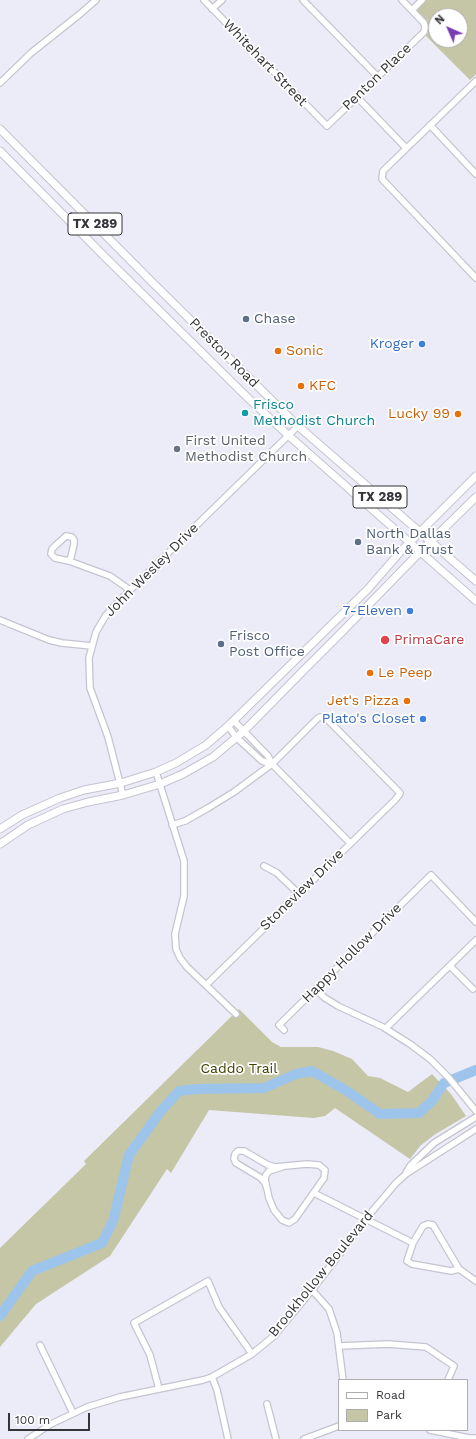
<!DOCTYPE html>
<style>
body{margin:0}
#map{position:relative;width:476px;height:1439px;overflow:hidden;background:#ecebf8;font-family:"Work Sans",sans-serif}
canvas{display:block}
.legend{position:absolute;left:338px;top:1379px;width:130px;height:52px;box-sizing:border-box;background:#fff;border:1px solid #aeaeb0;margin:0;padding:5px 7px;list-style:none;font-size:12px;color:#343439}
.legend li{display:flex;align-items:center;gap:8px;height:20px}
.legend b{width:20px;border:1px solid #aeaeb0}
.north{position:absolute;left:428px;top:8px;width:40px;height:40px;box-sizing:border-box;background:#fff;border:1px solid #aeaeb0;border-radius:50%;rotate:315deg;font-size:11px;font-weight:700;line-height:16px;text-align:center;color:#343439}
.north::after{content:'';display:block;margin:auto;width:14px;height:18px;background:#7a3cb1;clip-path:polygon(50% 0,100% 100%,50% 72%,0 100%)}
.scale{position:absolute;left:8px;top:1413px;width:82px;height:18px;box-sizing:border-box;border:2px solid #343439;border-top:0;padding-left:5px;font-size:12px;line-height:14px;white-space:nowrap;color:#343439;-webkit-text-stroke:3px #fff;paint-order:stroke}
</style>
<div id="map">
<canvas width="476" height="1439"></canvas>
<ul class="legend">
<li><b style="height:5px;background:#fff"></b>Road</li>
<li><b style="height:11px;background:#c4c6a5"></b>Park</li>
</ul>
<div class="north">N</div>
<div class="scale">100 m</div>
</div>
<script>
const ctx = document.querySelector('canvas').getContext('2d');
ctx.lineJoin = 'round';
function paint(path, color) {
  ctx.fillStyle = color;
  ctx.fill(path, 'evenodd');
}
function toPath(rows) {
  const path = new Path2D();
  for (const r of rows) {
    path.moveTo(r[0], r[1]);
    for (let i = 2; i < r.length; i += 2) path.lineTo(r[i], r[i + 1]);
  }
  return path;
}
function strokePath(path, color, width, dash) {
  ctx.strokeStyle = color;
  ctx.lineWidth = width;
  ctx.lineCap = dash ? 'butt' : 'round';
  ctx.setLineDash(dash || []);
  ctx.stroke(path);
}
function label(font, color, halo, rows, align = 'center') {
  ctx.font = font + ' "Work Sans",sans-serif';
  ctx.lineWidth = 3.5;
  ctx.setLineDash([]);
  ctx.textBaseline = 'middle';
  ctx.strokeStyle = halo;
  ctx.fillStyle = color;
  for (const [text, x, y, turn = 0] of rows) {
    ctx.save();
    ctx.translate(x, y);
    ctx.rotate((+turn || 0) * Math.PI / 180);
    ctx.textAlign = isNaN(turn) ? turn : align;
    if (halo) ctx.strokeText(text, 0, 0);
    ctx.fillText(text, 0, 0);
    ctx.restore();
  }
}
paint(toPath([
 [426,0,476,0,476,74,470,80,425,35,428,26,418,13,418,8],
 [436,16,460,16,460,40,436,40],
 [239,1009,272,1042,281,1047,318,1047,333,1051,352,1059,368,1076,380,1078,408,1092,432,1074,451,1094,466,1116,434,1135,420,1146,410,1159,335,1108,325,1116,314,1118,209,1110,171,1173,167,1169,110,1256,36,1304,0,1347,0,1248,86,1164,84,1161]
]), '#c4c6a5');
strokePath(toPath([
 [0,1316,32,1271,102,1243,113,1221,129,1155,160,1112,179,1091,197,1089,264,1088,296,1074,312,1071,347,1091,380,1114,419,1113,432,1101,444,1083,476,1070]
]), '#9dc5eb', 10);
const minor = toPath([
 [204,0,327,126,424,32,425,27,424,23,402,0],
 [303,0,378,77],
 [212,9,222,0],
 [412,10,422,0],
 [476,81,383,171,382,179,476,278],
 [0,83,31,53,80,14,96,0],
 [357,97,406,148],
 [430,125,476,174],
 [66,536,72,537,74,540,74,544,71,557,69,561,55,558,51,554,52,549,56,545,66,536],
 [69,561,110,576,130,590],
 [0,620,49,640,62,643,92,646],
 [234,721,268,756,272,764,350,843],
 [228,726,236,737,262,761,272,764],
 [156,772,184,861,184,896,175,934,176,949,180,958,187,967,236,1014],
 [123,795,108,737,90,688,89,658,96,632,106,615,119,601,298,426],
 [172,825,185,821,208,808,234,792,272,764,318,718,320,717,327,719,400,793,399,795,395,800,206,985],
 [264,866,277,873,298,893],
 [450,966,473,989],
 [315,989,325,998,338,1006,383,1027,410,1044,430,1059,449,1078,476,1111],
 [386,1028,476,940],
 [284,1030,279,1025,431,875,476,922],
 [406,1173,410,1166,434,1143,476,1117],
 [267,1189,265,1183,261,1178,236,1163,234,1159,235,1154,238,1151,244,1151,268,1165,275,1167,307,1164,319,1165,325,1170,324,1178,295,1219,289,1223,282,1220,274,1210,269,1198,265,1179,266,1175,269,1171,282,1167],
 [314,1193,413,1243],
 [459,1269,451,1271,412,1264,407,1261,413,1243,423,1226,428,1224,433,1225,459,1269,476,1281],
 [312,1290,329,1309,337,1333,343,1380],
 [40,1345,73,1413],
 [339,1346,388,1344,426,1347,454,1366,448,1380],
 [212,1377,217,1390,228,1439],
 [159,1389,150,1355,134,1323,208,1281,219,1307,252,1354],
 [267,1404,276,1439],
 [430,1430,469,1438,476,1438],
 [28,1439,51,1424,87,1407,120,1397,203,1380,212,1377,252,1354,274,1336,312,1290,374,1209,396,1183,406,1174,476,1129],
 [304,1439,339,1426]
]);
const major = toPath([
 [0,129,151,281,298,426,476,581],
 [0,151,106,258,249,399,288,435,476,601],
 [0,829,22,815,60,798,84,790,121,783,156,772,176,763,206,745,228,726,368,589,401,551,476,476],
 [0,844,28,825,63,809,88,802,123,795,160,784,183,774,213,757,244,731,300,674,340,634,420,552,476,497]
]);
strokePath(minor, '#c4c4d0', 8);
strokePath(major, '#c4c4d0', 9);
strokePath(minor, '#fff', 5.5);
strokePath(major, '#fff', 7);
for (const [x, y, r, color] of [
 [246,319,4,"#5c6f8a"],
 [422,344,4,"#3f7fe0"],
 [278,351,4,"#e8710a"],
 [301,386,4,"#e8710a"],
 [245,413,4,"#0f9aa8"],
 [458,414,4,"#e8710a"],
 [177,449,4,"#6b7280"],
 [358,542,4,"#5c6f8a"],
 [410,611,4,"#3f7fe0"],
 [385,640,5,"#e0444e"],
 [221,644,4,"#5c6f8a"],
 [370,673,4,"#e8710a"],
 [407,701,4,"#e8710a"],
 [423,719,4,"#3f7fe0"]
]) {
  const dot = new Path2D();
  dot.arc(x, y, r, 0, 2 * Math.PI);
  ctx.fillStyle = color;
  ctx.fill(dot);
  strokePath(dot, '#fff', 1.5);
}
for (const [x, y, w] of [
 [95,224,54],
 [380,497,54]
]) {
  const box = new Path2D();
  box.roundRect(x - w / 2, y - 11, w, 22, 3);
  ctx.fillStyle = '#fff';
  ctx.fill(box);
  strokePath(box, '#343439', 1);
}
label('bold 13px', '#343439', null, [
 ["TX 289",95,224],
 ["TX 289",380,497]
]);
label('14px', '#343439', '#fff', [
 ["Whitehart Street",265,63,46],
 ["Penton Place",377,77,-44],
 ["Preston Road",224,353,45],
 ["John Wesley Drive",152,570,-45],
 ["Stoneview Drive",302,890,-44],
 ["Happy Hollow Drive",352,953,-45],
 ["Brookhollow Boulevard",321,1274,-51]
]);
label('14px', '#4e5e75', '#fff', [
 ["Chase",254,319],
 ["North Dallas",366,534],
 ["Bank & Trust",366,550],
 ["Frisco",229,636],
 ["Post Office",229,652]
], 'left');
label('14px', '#366cbe', '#fff', [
 ["Kroger",414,344],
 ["7-Eleven",402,611],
 ["Plato's Closet",415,719]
], 'right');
label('14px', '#c56008', '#fff', [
 ["Sonic",286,351],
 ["KFC",309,386],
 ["Lucky 99",450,414,"right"],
 ["Le Peep",378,673],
 ["Jet's Pizza",399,701,"right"]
], 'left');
label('14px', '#0d838f', '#fff', [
 ["Frisco",253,405],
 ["Methodist Church",253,421]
], 'left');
label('14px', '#5b616d', '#fff', [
 ["First United",185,441],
 ["Methodist Church",185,457]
], 'left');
label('14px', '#be3a42', '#fff', [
 ["PrimaCare",394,640]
], 'left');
label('14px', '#404101', '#fff', [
 ["Caddo Trail",239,1069]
]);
</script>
